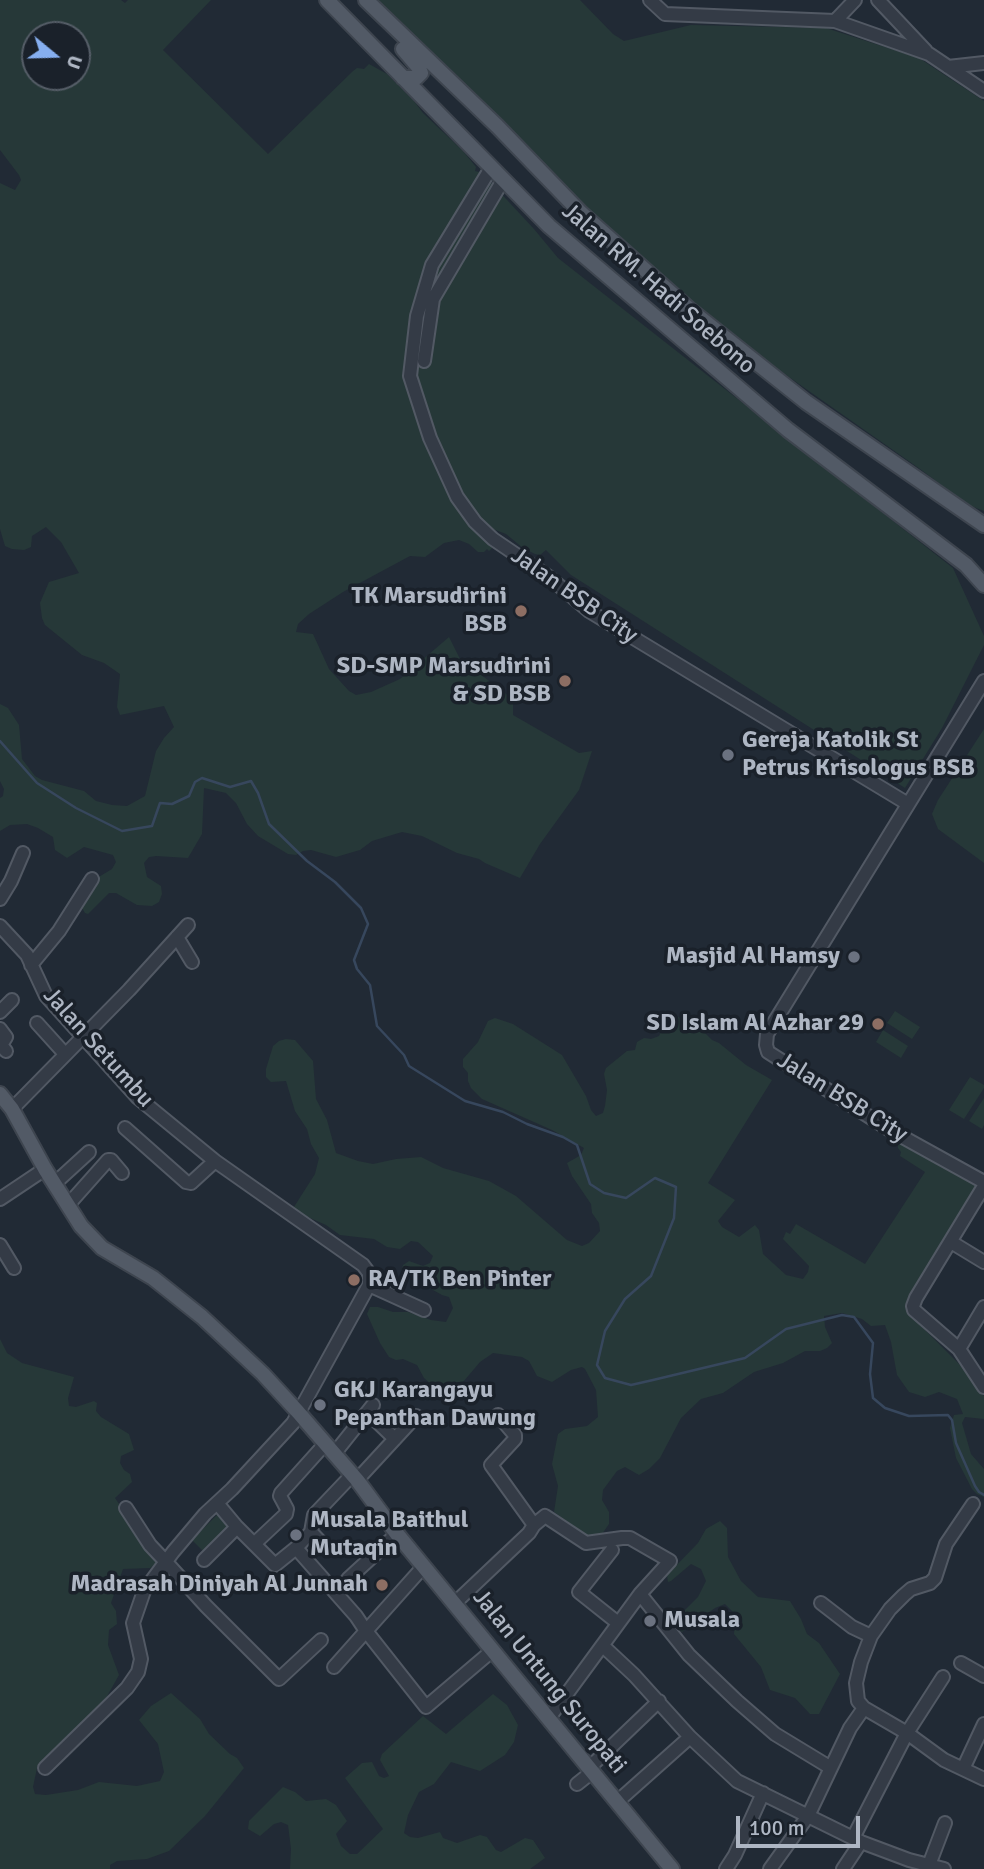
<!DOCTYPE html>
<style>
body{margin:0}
#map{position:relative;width:984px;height:1869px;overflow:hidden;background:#212a35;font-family:Signika,sans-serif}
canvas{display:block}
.north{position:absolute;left:21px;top:21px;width:70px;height:70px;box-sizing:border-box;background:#1a212a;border:2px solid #555d67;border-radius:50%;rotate:109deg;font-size:19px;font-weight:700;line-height:28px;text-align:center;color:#aeb6c3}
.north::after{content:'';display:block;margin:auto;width:24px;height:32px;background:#86aff0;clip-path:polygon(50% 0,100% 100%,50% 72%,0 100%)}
.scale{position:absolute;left:736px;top:1816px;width:124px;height:32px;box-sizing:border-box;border:4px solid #aeb6c3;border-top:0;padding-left:9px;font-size:21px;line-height:24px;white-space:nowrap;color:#aeb6c3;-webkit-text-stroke:5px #1a212a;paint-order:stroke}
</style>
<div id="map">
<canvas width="984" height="1869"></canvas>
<div class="north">U</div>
<div class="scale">100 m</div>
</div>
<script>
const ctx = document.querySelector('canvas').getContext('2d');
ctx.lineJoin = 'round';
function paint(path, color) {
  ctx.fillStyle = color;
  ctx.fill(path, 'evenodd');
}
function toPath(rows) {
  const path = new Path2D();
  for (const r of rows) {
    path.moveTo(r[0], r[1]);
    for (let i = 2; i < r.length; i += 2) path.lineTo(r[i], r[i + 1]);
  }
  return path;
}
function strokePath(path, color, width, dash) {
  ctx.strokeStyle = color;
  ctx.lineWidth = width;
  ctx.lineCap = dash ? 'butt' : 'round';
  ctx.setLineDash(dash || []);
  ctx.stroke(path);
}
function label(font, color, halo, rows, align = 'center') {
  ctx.font = font + ' Signika,sans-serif';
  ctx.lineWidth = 7;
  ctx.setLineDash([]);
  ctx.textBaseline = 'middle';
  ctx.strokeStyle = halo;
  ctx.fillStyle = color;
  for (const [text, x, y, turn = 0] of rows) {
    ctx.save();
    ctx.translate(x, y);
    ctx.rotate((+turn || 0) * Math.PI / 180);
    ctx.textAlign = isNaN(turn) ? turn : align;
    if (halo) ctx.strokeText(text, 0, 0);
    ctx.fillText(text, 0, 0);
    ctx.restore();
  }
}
paint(toPath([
 [0,0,121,0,125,3,128,0,211,0,163,50,268,154,353,71,357,68,364,69,369,64,387,74,414,101,423,113,463,151,476,167,475,171,482,173,534,229,558,258,953,568,984,636,984,645,942,728,905,788,571,575,546,550,540,555,535,554,523,548,506,534,493,529,487,533,492,548,489,551,487,549,484,552,478,552,469,544,459,540,444,543,425,557,410,556,343,592,309,614,298,624,296,632,313,634,329,669,349,691,356,695,371,692,400,679,449,637,460,659,513,699,513,715,579,753,592,751,579,790,540,844,520,878,485,863,479,859,457,853,422,836,402,832,372,841,360,850,336,857,311,850,303,851,296,855,288,854,258,836,247,824,236,803,226,793,204,788,202,834,188,858,156,856,149,857,144,863,147,877,161,886,162,894,159,902,152,906,137,905,116,893,109,893,88,914,85,913,81,906,97,878,112,869,116,862,113,855,84,847,67,858,55,850,53,837,38,828,27,824,10,825,0,831,0,798,3,796,4,789,0,781,0,704,8,708,19,725,22,759,35,776,42,780,84,791,96,801,112,805,127,806,145,796,156,751,164,738,174,727,164,706,120,715,117,707,120,674,104,663,82,655,45,625,42,618,40,603,49,582,79,573,61,542,46,527,32,536,31,547,24,550,12,549,5,546,0,529,0,183,15,190,21,180,19,175,0,150],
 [35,35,77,35,77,77,35,77],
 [376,0,580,0,613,34,624,41,691,25,826,28,919,58,984,101,984,511,968,505,920,469,779,370,689,299,582,205],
 [984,729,984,863,938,829,932,814,938,800],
 [665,1010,701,1029,712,1040,719,1043,746,1065,772,1080,708,1183,735,1200,718,1221,722,1227,739,1237,755,1225,759,1230,763,1254,786,1275,803,1279,808,1272,809,1266,783,1239,786,1232,790,1234,796,1224,865,1264,925,1172,900,1156,901,1152,898,1148,898,1142,970,1181,978,1188,909,1301,914,1319,961,1366,984,1396,984,1419,965,1417,962,1423,971,1454,984,1469,984,1497,977,1494,972,1489,956,1458,950,1428,954,1415,963,1414,957,1399,939,1392,925,1397,909,1392,897,1375,891,1342,885,1325,871,1326,862,1319,842,1313,824,1316,825,1327,832,1343,827,1348,820,1351,805,1351,783,1363,754,1372,723,1393,701,1399,681,1418,660,1458,649,1469,639,1475,625,1467,617,1471,603,1490,602,1500,609,1512,609,1524,602,1534,590,1538,554,1512,558,1486,552,1464,558,1434,565,1429,587,1426,598,1417,596,1390,585,1369,582,1367,571,1370,552,1382,537,1376,529,1361,522,1357,493,1353,480,1362,452,1395,441,1393,424,1378,417,1365,403,1359,396,1360,389,1357,380,1343,367,1314,370,1307,378,1307,393,1312,408,1312,431,1320,446,1322,453,1308,449,1297,442,1295,401,1272,403,1265,409,1261,423,1266,430,1263,433,1256,418,1242,411,1241,400,1249,387,1247,374,1239,340,1235,326,1225,292,1210,315,1174,319,1158,311,1144,307,1129,295,1111,286,1081,271,1082,266,1077,266,1069,273,1046,279,1041,286,1039,295,1040,313,1061,316,1099,327,1120,336,1153,358,1161,373,1164,396,1159,421,1157,443,1168,489,1181,516,1196,567,1240,582,1246,589,1243,600,1231,599,1223,592,1213,591,1204,572,1176,567,1163,581,1155,584,1148,552,1130,482,1099,471,1088,468,1081,468,1073,463,1067,463,1059,478,1042,488,1021,495,1018,513,1024,562,1055,586,1096,591,1110,596,1116,603,1113,605,1106,607,1090,604,1074,606,1068,627,1051,635,1050,637,1042,644,1038,651,1039,659,1036,662,1030,660,1015],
 [895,1011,920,1027,912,1039,887,1023],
 [883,1030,908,1046,901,1058,876,1042],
 [970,1077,984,1085,984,1088,964,1119,949,1110],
 [984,1098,984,1125,982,1129,969,1121],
 [0,1339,7,1353,22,1363,74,1377,68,1398,69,1406,76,1407,94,1401,97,1403,96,1411,101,1417,129,1434,134,1450,121,1456,120,1463,124,1470,130,1474,132,1482,115,1498,158,1562,150,1568,123,1569,111,1603,116,1611,117,1624,109,1630,108,1645,119,1675,106,1698,37,1768,33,1787,35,1794,46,1795,78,1790,99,1782,137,1786,160,1781,164,1772,158,1744,139,1720,151,1706,171,1693,200,1719,209,1734,230,1754,237,1758,244,1768,205,1816,169,1851,147,1859,117,1861,110,1865,110,1869,0,1869],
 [219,1513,232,1527,206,1554,192,1540],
 [720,1521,727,1528,728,1557,741,1581,758,1597,790,1601,801,1619,807,1634,819,1643,840,1674,819,1714,810,1714,795,1698,770,1690,761,1667,734,1634,736,1615,725,1604,715,1608,682,1632,674,1626,677,1618,698,1597,706,1581,701,1569,691,1564,671,1581,668,1582,667,1575,698,1543,706,1529],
 [493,1694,507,1705,518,1725,514,1742,505,1755,480,1771,451,1762,434,1784,419,1792,408,1815,404,1833,410,1837,418,1838,440,1832,443,1838,457,1843,480,1835,487,1837,496,1850,501,1852,525,1838,533,1840,545,1858,530,1869,290,1869,291,1849,288,1825,281,1822,274,1824,260,1836,248,1829,249,1821,283,1787,295,1792,306,1801,326,1799,336,1805,347,1821,336,1834,341,1846,350,1854,357,1854,383,1829,345,1778,362,1763,372,1762,379,1776,384,1778,389,1776,380,1760,382,1754,423,1716,446,1734]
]), '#263838');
strokePath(toPath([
 [0,741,37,783,76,808,122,831,152,826,160,803,172,804,189,796,195,782,202,778,230,787,251,781,258,793,269,824,307,861,335,882,361,908,368,924,354,960,357,969,370,985,377,1026,404,1055,409,1066,465,1101,503,1112,527,1124,563,1137,577,1145,590,1184,604,1193,626,1198,655,1178,676,1187,674,1218,651,1276,625,1299,605,1331,597,1365,605,1378,631,1385,653,1380,745,1358,786,1329,842,1315,854,1317,873,1343,870,1374,873,1398,885,1408,909,1416,948,1415,952,1420,956,1443,975,1486,979,1492,984,1495]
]), '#37475d', 2.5);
const minor = toPath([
 [650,0,665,14,835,21,929,54,984,91],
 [878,0,926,51],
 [835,21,855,0],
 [948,67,984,63],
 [491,168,432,265,417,316,410,376,430,438,457,497,475,522,493,539,549,577,589,611,908,804],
 [424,361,433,299,503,180],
 [984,681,767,1034,766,1045,768,1052,890,1130,984,1182],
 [0,899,11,881,23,853],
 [0,926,27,955,46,996,137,1097,215,1161,363,1265,369,1273,369,1285,293,1423,232,1489,205,1514,173,1552,144,1591,133,1623,141,1659,138,1672,127,1688,45,1768],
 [177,937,192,962],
 [31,965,59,931,92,879],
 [0,1012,12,1000],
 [37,1023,65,1054],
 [0,1029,6,1037,1,1045,6,1051],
 [12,1109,129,990,188,925],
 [125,1128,186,1182,191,1183,215,1161],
 [54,1184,89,1152],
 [984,1186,916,1298,913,1306,914,1310,959,1349,984,1387],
 [0,1199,45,1169],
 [68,1205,108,1160,111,1160,122,1173],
 [951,1242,984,1262],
 [0,1245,14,1268],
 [369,1285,424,1310],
 [959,1349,984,1307],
 [368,1413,395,1439],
 [334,1454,373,1405],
 [357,1480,416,1416],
 [217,1503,237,1527,275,1565,296,1548,356,1616,366,1631,424,1566],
 [126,1508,150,1545,166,1562,206,1606,279,1679,321,1640],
 [534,1525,545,1516,586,1543,622,1538,630,1538,670,1561,640,1594,549,1718],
 [311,1532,327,1549],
 [254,1544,286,1514,287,1509,280,1496,281,1493,325,1444],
 [296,1548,311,1532,314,1515,352,1475],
 [612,1550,579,1592,618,1623],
 [204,1560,237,1527],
 [348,1579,397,1534],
 [640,1594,689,1655,737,1701,775,1734,831,1768],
 [455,1603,529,1533,534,1525,491,1465,515,1439,515,1435,498,1415],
 [821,1603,852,1627,871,1636,861,1662,856,1683,858,1701,864,1708,907,1733,944,1760,984,1779],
 [871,1636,890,1609,904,1595,911,1589,930,1583,935,1578,946,1544,973,1504],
 [603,1646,634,1675,690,1737,737,1781,861,1842,909,1860,944,1869],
 [961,1663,984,1676],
 [334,1667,366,1631,426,1707,493,1650],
 [589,1768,659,1701],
 [963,1769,984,1724],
 [577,1784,592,1772],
 [617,1802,690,1737],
 [853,1838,907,1733,943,1677],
 [929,1865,945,1823],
 [726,1869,735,1855,763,1793],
 [770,1869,808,1816,850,1728,864,1708],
 [843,1869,861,1842]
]);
const major = toPath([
 [327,0,549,226,788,430,966,565,984,585],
 [366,0,497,126,581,213,689,309,806,402,984,525],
 [403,49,419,68,421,73,416,78,403,78],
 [0,1094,12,1109,45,1169,81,1226,102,1248,153,1278,202,1317,263,1374,298,1412,357,1480,397,1534,672,1869]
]);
strokePath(minor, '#525964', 16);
strokePath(major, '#3e454f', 18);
strokePath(minor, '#343b46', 12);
strokePath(major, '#525a66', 14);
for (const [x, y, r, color] of [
 [521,611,7,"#8d6e63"],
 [565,681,7,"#8d6e63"],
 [728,755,7,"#6b7280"],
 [854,957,7,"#6b7280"],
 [878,1024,7,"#8d6e63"],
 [354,1280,7,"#8d6e63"],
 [320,1405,7,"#6b7280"],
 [296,1535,7,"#6b7280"],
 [382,1585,7,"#8d6e63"],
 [650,1621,7,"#6b7280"]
]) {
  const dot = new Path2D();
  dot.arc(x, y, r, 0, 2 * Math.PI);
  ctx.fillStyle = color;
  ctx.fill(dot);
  strokePath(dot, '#1a212a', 2.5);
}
label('24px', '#aeb6c3', '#1a212a', [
 ["Jalan RM. Hadi Soebono",658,289,41],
 ["Jalan BSB City",574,596,35],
 ["Jalan Setumbu",98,1048,48],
 ["Jalan BSB City",842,1098,32],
 ["Jalan Untung Suropati",549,1682,51]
]);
label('bold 24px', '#aeb6c3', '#1a212a', [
 ["TK Marsudirini",507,597],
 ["BSB",507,625],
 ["SD-SMP Marsudirini",551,667],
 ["& SD BSB",551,695],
 ["Gereja Katolik St",742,741,"left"],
 ["Petrus Krisologus BSB",742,769,"left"],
 ["Masjid Al Hamsy",840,957],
 ["SD Islam Al Azhar 29",864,1024],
 ["RA/TK Ben Pinter",368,1280,"left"],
 ["GKJ Karangayu",334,1391,"left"],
 ["Pepanthan Dawung",334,1419,"left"],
 ["Musala Baithul",310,1521,"left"],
 ["Mutaqin",310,1549,"left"],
 ["Madrasah Diniyah Al Junnah",368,1585],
 ["Musala",664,1621,"left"]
], 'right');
</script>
